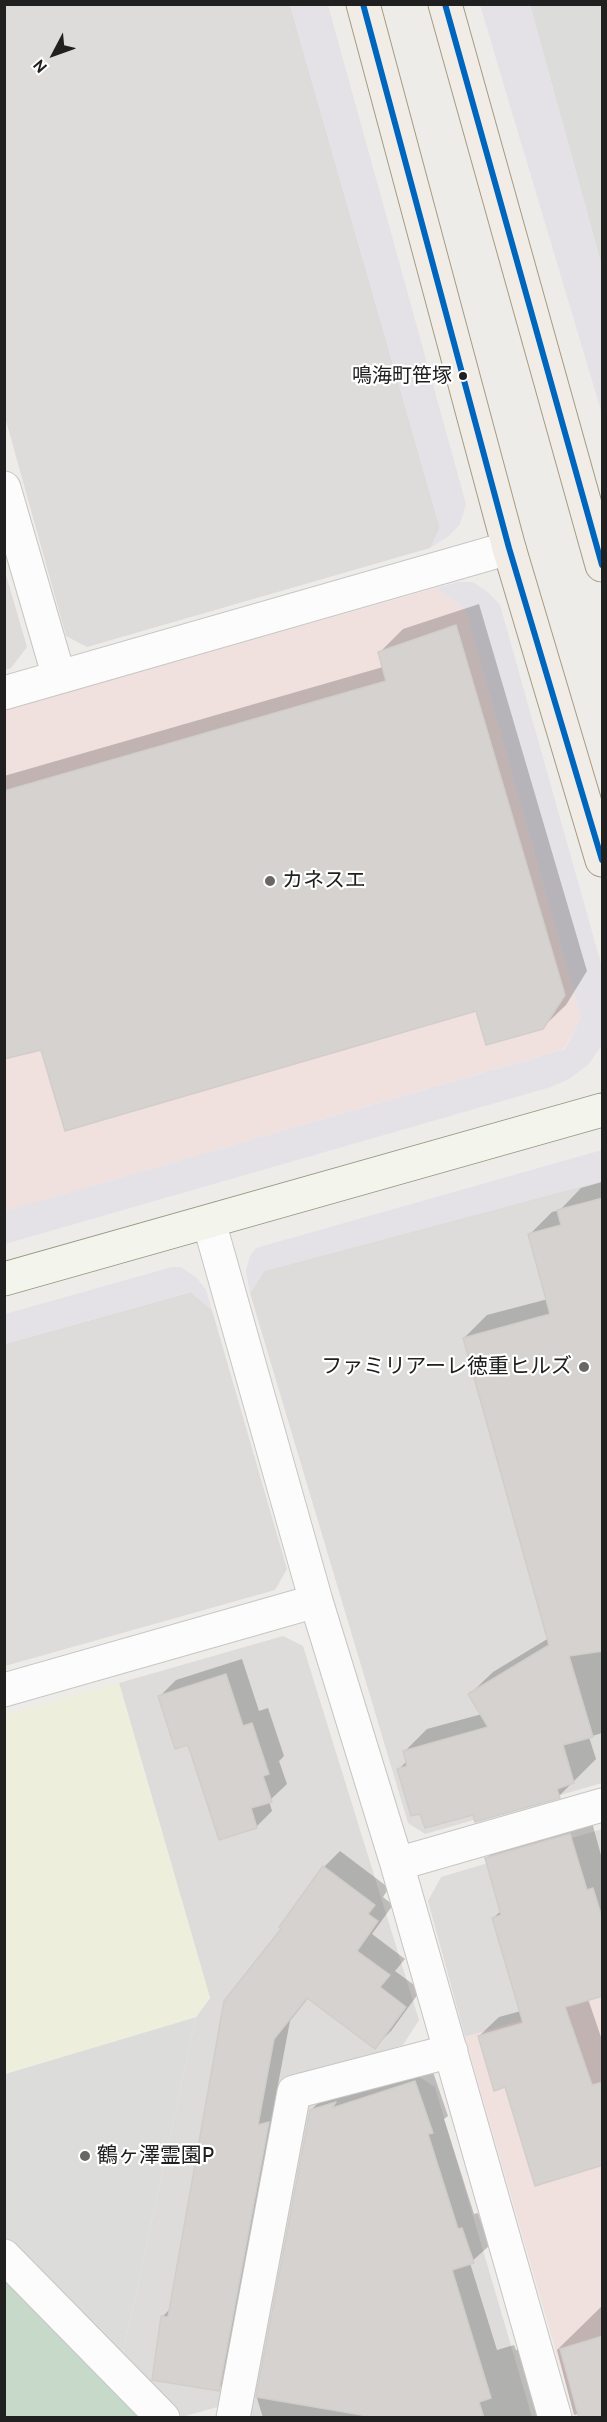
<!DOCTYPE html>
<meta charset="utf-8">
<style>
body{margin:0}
#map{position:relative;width:607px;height:2422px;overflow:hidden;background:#eeece9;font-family:Cabin,sans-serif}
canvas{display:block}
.frame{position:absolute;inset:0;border:6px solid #202020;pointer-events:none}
.north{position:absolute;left:24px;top:24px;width:60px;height:60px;-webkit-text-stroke:4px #fff;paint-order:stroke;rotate:229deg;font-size:16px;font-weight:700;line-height:24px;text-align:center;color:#202020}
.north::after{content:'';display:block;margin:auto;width:21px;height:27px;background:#202020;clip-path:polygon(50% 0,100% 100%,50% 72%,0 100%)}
</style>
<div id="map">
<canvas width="607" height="2422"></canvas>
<div class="frame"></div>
<div class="north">N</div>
</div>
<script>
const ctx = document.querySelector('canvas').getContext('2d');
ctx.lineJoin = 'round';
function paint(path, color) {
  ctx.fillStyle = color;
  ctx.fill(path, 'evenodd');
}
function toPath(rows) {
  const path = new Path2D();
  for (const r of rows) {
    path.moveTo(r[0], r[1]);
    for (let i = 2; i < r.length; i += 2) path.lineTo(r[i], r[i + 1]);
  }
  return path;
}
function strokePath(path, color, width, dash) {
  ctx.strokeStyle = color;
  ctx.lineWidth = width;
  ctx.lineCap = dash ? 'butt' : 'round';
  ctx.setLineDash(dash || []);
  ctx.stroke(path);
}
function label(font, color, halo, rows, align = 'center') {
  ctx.font = font + ' Cabin,"Noto Sans JP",sans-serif';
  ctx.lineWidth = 4.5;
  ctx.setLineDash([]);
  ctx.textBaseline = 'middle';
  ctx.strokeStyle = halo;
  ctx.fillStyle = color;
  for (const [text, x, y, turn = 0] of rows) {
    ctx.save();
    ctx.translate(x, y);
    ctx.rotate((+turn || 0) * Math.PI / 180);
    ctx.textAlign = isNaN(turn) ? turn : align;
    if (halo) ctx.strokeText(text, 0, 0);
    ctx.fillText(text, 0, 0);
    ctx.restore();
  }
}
paint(toPath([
 [4,5,290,5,440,528,430,548,87,647,66,636,5,417],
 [4,568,27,647,11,668,5,670],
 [601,1181,602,1181,602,1783,425,1834,408,1823,250,1293,264,1271],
 [191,1292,212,1310,287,1569,275,1590,5,1666,5,1344],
 [283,1636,303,1646,419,2020,403,2045,280,2083,221,2406,182,2417,122,2358,196,2017,210,1998,119,1683],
 [602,1829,602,1997,465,2037,428,1901,441,1877],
 [412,2072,435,2087,532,2417,248,2418,301,2112,315,2099]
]), '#dddcda');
paint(toPath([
 [436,588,465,609,581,1017,564,1049,5,1211,5,710],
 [602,1997,602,2417,575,2417,465,2037]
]), '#f0e0de');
paint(toPath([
 [530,5,602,5,602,267],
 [196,2017,122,2358,5,2237,5,2074]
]), '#dcdcda');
paint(toPath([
 [119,1683,210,1998,196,2017,5,2074,5,1715]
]), '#edeedc');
paint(toPath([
 [4,2278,141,2417,5,2417]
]), '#c7d9c8');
paint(toPath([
 [290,5,328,5,466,504,460,524,449,536,430,548,440,528],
 [480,5,530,5,602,267,602,414],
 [458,582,473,582,489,593,500,605,602,967,602,1045,588,1065,569,1079,551,1087,5,1244,5,1211,565,1049,581,1017,465,609,436,588],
 [602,1150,602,1181,264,1271,250,1293,246,1271,250,1256,256,1248],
 [172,1267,181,1267,197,1278,206,1290,212,1310,190,1292,5,1344,5,1314]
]), '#e4e2e7');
paint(toPath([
 [479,604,587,971,566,1005,542,1028,477,1009,4,1050,4,776,383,667,380,652,403,629],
 [602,1182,602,1733,589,1737,596,1759,559,1796,474,1813,399,1769,407,1761,405,1751,427,1729,482,1714,470,1694,493,1672,549,1638,464,1338,487,1315,548,1299,530,1234,552,1212,560,1210,581,1188],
 [242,1659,259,1711,268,1708,284,1756,279,1761,287,1784,269,1801,272,1811,256,1827,189,1743,160,1696,176,1680],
 [590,1815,602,1859,602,1994,588,1999,602,2040,602,2164,506,2085,479,2036,499,2017,521,2011,493,1918,501,1911,486,1859,506,1839],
 [340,1851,389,1888,383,1897,393,1905,372,1934,405,1959,395,1971,421,1990,391,2031,375,2047,309,1997,290,2021,273,2111,284,2107,235,2373,218,2389,162,2317,172,2307,283,1929,324,1867],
 [431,2066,448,2116,444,2119,474,2214,478,2213,489,2246,470,2263,497,2350,514,2345,516,2350,535,2345,545,2418,263,2418,257,2398,311,2110,327,2094],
 [602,2306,602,2407,574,2415,557,2350]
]), '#0003');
const building = toPath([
 [456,625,565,995,543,1029,486,1045,476,1011,65,1131,41,1050,4,1059,4,791,386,681,378,652,456,625],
 [603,1198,603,1651,569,1656,593,1737,563,1745,574,1783,557,1789,560,1798,475,1822,473,1815,425,1828,420,1814,411,1816,397,1769,407,1766,403,1751,488,1727,468,1694,549,1645,463,1338,550,1314,528,1234,561,1225,557,1210,603,1198],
 [226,1674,243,1726,252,1723,269,1774,263,1776,272,1802,251,1808,257,1828,219,1840,188,1745,175,1749,158,1696,226,1674],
 [570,1834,587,1890,593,1888,603,1921,603,1996,565,2007,592,2085,603,2082,603,2165,535,2186,505,2087,494,2091,478,2036,523,2023,492,1918,501,1915,485,1858,570,1834],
 [323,1866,375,1905,368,1914,378,1921,357,1951,390,1975,380,1987,406,2007,375,2049,307,1998,274,2039,258,2125,269,2122,219,2391,152,2380,161,2316,168,2317,224,2001,281,1929,279,1927,323,1866],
 [415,2081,433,2133,428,2134,458,2229,462,2228,474,2263,452,2270,491,2398,479,2402,484,2418,379,2418,256,2397,310,2110,336,2102,332,2108,415,2081],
 [603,2336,603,2418,579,2418,560,2349,603,2336]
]);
paint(building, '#d5d2cf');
strokePath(building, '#d1ceca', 1.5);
const street = toPath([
 [4,488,59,677],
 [4,693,509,548],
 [209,1222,316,1601,397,1864,555,2418],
 [4,1690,316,1601],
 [397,1864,602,1805],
 [4,2256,163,2418],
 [233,2418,294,2092,451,2051]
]);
const secondary = toPath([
 [4,1279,602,1110]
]);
const primary = toPath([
 [363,4,509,548,602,860],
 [445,4,602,565]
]);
strokePath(street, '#c7c6c5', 35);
strokePath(secondary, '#969880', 35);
strokePath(primary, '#a59b84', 35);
strokePath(street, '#fcfcfc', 33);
strokePath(secondary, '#f3f4eb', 33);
strokePath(primary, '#f1ede6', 33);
strokePath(toPath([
 [363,4,509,548,602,860],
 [445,4,602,565]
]), '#0065bd', 6);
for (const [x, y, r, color] of [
 [463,376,5,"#202020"],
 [270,881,6,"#686766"],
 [584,1367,6,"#686766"],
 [85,2156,6,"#686766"]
]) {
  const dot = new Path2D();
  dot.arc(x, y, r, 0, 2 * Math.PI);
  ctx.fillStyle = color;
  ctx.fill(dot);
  strokePath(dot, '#fff', 2);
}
label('20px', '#202020', '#fff', [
 ["鳴海町笹塚",452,376]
], 'right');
label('21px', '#202020', '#fff', [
 ["カネスエ",282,881],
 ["ファミリアーレ徳重ヒルズ",572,1367,"right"],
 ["鶴ヶ澤霊園P",97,2156]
], 'left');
</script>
